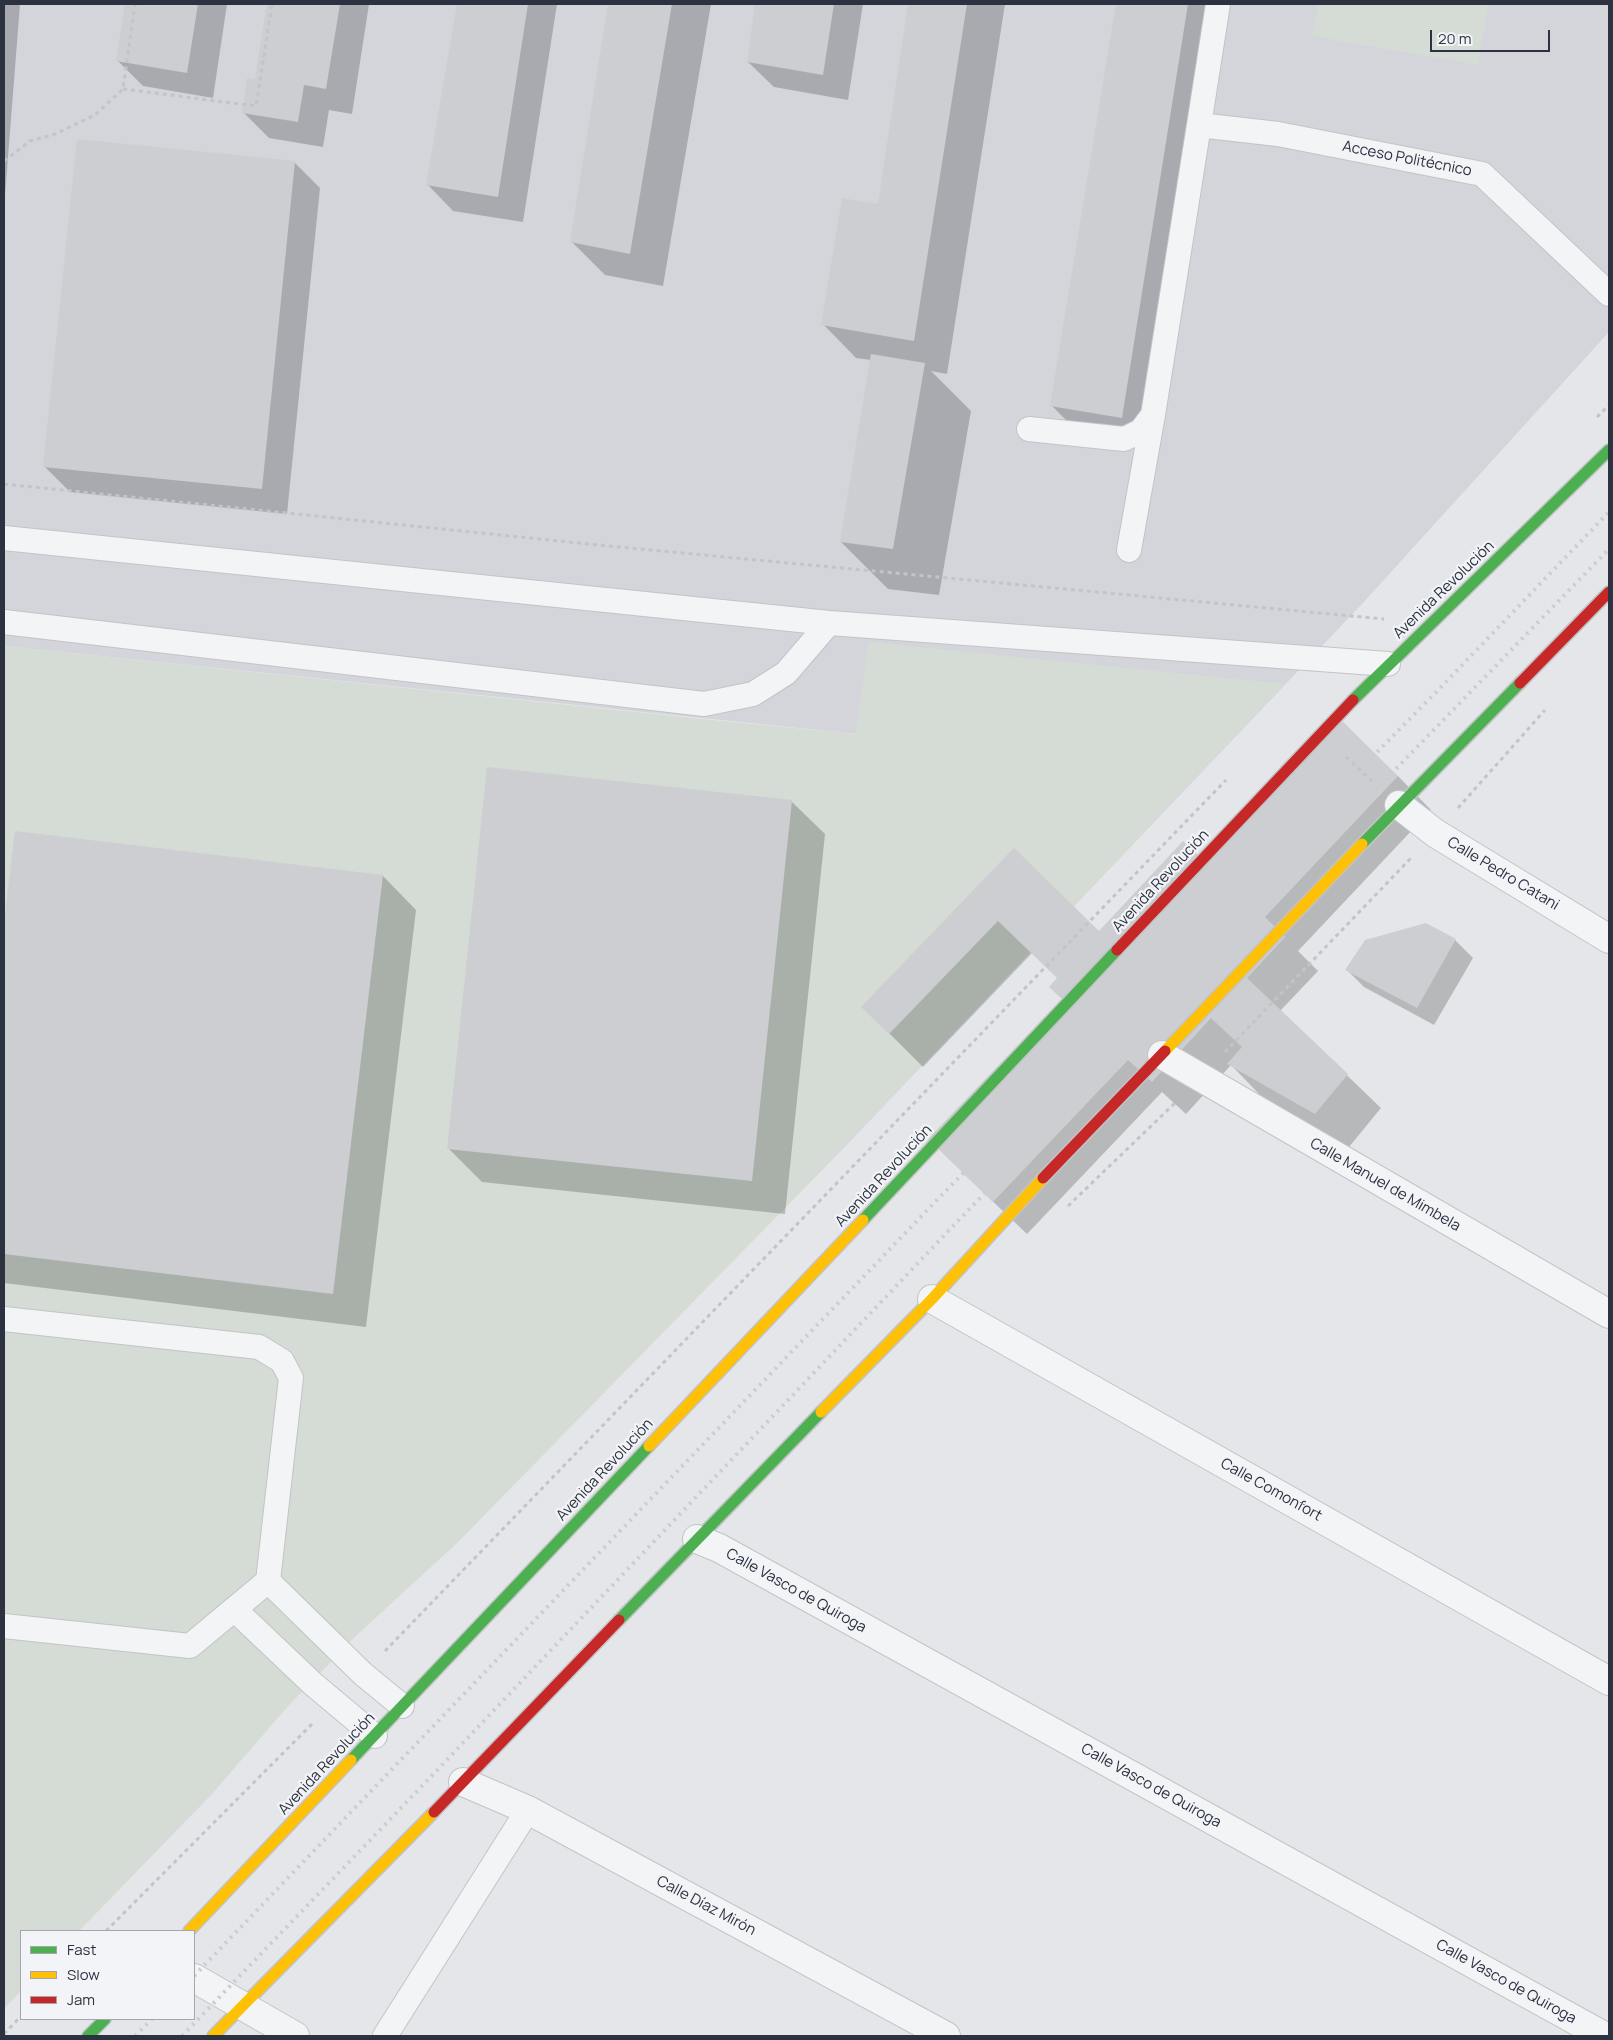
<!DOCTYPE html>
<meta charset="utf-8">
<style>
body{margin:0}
#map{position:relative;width:1613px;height:2040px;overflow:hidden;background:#e4e6e9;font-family:Manrope,sans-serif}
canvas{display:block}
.frame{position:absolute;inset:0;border:5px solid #2c3240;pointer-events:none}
.legend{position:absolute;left:20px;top:1930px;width:175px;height:90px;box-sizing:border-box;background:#f2f4f7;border:1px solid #a3a6ae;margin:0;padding:6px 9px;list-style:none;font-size:15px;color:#2c3240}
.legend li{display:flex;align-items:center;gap:10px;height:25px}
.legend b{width:25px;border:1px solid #a3a6ae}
.scale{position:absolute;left:1430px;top:30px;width:120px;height:22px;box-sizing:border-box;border:2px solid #2c3240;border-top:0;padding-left:6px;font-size:15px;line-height:18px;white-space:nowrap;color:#2c3240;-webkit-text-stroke:4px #f2f4f7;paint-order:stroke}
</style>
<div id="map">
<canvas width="1613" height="2040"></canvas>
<div class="frame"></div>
<ul class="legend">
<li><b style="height:6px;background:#4caf50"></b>Fast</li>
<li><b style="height:6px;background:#ffc107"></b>Slow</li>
<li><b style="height:6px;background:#c62828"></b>Jam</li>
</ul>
<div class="scale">20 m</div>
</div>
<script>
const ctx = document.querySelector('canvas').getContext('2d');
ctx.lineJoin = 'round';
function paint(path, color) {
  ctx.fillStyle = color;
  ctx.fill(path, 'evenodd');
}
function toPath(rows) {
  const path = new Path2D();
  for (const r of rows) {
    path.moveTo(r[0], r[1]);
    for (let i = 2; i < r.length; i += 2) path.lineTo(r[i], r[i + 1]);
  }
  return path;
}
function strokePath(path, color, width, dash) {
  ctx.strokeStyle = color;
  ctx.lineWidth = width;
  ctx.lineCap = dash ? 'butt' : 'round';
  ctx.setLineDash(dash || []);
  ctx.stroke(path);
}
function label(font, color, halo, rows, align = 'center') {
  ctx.font = font + ' Manrope,sans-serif';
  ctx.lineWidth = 4.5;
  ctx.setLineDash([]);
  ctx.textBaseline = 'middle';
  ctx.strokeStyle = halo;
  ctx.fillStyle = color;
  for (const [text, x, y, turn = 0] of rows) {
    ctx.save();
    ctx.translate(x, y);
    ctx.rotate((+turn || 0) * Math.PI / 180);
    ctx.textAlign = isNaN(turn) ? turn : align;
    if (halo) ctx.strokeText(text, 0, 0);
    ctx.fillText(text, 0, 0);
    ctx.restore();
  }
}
paint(toPath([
 [4,4,1609,4,1609,332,1361,605,837,1155,857,734,4,646]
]), '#d3d5db');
paint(toPath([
 [1318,4,1489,4,1478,65,1312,36],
 [868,642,1285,684,837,1155,457,1543,358,1634,290,1704,211,1795,79,1931,21,1931,21,1991,4,2009,4,646,712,720,856,734]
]), '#d4dcd5');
paint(toPath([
 [4,4,20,4,4,208],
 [126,4,227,4,213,98,143,86,117,60],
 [268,4,369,4,352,114,329,110,323,147,269,138,243,112,256,80],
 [458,4,557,4,523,222,453,211,428,185],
 [610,4,711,4,663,286,605,275,572,242],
 [757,4,863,4,848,100,774,87,748,62],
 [910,4,1005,4,947,374,931,371,971,411,939,595,888,589,841,542,871,360,856,358,823,324,879,205],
 [1117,4,1227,4,1155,451,1085,439,1052,406],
 [294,162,320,188,287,514,70,492,45,467],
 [1398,776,1431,810,1298,951,1318,971,1280,1011,1381,1108,1349,1147,1262,1097,1231,1065,1186,1114,1162,1092,1027,1234,963,1173,1063,999,1058,978,1032,953,923,1067,863,1007,1014,849,1100,933,1198,857],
 [791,801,825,834,785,1214,482,1182,448,1148],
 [16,832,383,876,416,910,366,1327,4,1283,4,932],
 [1426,924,1455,940,1473,958,1434,1025,1364,987,1347,970]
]), '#0003');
paint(toPath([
 [125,4,198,4,187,73,116,61],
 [267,4,340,4,326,89,304,85,298,122,242,113,247,78,255,79],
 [457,4,528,4,498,197,426,185],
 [608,4,672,4,630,254,570,242],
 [755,4,834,4,823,75,747,62],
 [908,4,967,4,914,341,821,325,842,198,878,204],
 [1116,4,1188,4,1122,418,1050,406],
 [77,139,295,161,262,489,43,467],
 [871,354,925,363,893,549,840,542],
 [1334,713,1398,776,1265,917,1285,937,1247,978,1348,1074,1315,1114,1227,1064,1242,1047,1211,1018,1152,1082,1128,1060,993,1202,928,1139,1062,999,1049,987,1057,978,998,921,889,1034,861,1007,1014,848,1099,931,1183,841,1198,855],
 [487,767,792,800,752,1181,447,1149],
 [15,831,383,875,333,1294,4,1254,4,922],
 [1426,923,1456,939,1417,1008,1345,970,1365,940]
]), '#ccced1');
const lane = toPath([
 [1218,4,1199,125,1278,134,1482,174,1609,294],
 [1029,429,1124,439,1141,431,1153,415],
 [4,538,829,623,1388,664],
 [1129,550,1153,415,1199,125],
 [4,622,704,704,753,694,786,673,829,623],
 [4,1319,259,1347,282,1361,291,1378,268,1581,190,1646,4,1626],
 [268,1581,363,1674,402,1706],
 [234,1609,313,1684,375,1736],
 [385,2036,528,1810]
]);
const street = toPath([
 [1399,805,1435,833,1609,939],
 [1162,1055,1609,1314],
 [932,1299,1609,1681],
 [697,1539,719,1548,1604,2036],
 [463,1782,528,1810,946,2036],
 [194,1978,295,2036]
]);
const fast = toPath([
 [1353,700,1609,450],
 [1362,844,1520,683],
 [863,1220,1117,950],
 [619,1620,821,1412],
 [351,1760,649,1446],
 [88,2036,105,2019]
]);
const slow = toPath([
 [1165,1051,1362,844],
 [821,1412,932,1299,1043,1178],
 [649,1446,863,1220],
 [189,1931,351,1760],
 [213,2036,434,1812]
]);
const jam = toPath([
 [1520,683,1609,592],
 [1117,950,1353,700],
 [1043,1178,1165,1051],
 [434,1812,619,1620]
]);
strokePath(lane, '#c2c4c7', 26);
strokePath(street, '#c2c4c7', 30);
strokePath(fast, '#c1c3c6', 14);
strokePath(slow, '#c1c3c6', 14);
strokePath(jam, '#c1c3c6', 14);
strokePath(toPath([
 [123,89,256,106,272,4],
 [4,161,30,141,55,134,95,115,123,89,135,4],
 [1597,417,1609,405],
 [4,484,598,545,1384,619],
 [1346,757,1372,781],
 [1458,808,1545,710],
 [1225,1052,1411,858],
 [1068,1206,1175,1103],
 [385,1651,1226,780],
 [106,1931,312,1724],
 [4,2034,21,2016]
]), '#c3c4c8', 3, [4, 4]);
strokePath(lane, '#f3f4f5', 24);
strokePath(street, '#f3f4f5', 28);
strokePath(fast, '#4caf50', 11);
strokePath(slow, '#ffc107', 11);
strokePath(jam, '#c62828', 11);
strokePath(toPath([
 [194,1976,935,1202,1443,685,1609,512],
 [135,2036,152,2019],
 [182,2036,424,1784,955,1224,1609,549]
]), '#cccdd0', 4, [2.5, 5]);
label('15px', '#2c3240', '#f2f4f7', [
 ["Acceso Politécnico",1407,159,11],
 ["Avenida Revolución",1444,590,-44],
 ["Calle Pedro Catani",1503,874,31],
 ["Avenida Revolución",1161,881,-47],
 ["Avenida Revolución",884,1176,-47],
 ["Calle Manuel de Mimbela",1385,1185,30],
 ["Avenida Revolución",605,1470,-47],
 ["Calle Comonfort",1271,1490,29],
 ["Calle Vasco de Quiroga",796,1591,29],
 ["Avenida Revolución",327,1764,-47],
 ["Calle Vasco de Quiroga",1151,1786,29],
 ["Calle Díaz Mirón",706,1906,28],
 ["Calle Vasco de Quiroga",1506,1982,29]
]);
</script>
